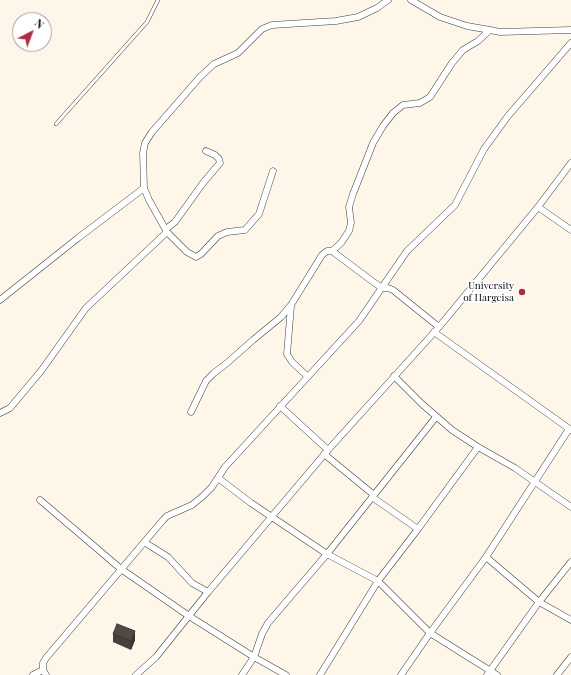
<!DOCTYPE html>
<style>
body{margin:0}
#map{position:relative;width:571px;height:675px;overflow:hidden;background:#fef6e8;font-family:"Playfair Display",serif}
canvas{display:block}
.north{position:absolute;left:12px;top:12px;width:40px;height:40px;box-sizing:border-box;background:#fff;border:1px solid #9d9d9d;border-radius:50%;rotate:42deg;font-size:11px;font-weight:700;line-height:16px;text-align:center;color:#0a0a0a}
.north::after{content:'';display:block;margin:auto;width:14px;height:18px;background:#b02b45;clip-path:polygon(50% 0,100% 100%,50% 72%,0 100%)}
</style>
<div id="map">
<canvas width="571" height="675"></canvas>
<div class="north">N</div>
</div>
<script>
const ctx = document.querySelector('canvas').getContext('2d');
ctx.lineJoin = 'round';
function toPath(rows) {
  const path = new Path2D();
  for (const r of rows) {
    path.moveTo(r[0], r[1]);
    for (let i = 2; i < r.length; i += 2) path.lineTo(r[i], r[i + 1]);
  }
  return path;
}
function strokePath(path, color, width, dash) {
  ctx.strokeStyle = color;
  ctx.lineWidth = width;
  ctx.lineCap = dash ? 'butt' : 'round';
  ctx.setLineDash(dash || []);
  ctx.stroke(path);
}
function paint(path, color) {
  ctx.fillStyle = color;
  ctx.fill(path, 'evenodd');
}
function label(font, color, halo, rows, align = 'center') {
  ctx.font = font + ' "Playfair Display",serif';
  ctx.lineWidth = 4;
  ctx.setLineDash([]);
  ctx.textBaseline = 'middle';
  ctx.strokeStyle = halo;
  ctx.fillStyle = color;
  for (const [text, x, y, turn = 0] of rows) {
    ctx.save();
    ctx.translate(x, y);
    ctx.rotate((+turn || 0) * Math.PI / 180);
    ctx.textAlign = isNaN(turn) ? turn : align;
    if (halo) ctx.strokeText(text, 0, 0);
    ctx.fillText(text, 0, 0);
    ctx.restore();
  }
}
const lane = toPath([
 [56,124,147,22,158,0]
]);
const street = toPath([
 [411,0,440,17,467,26,490,30,500,32,571,30],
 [273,171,259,214,245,230,227,232,218,236,201,254,196,257,187,252,167,232,149,200,144,188,143,153,145,143,152,132,200,77,214,64,238,53,262,29,272,25,336,21,358,17,377,8,388,0],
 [538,207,571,230],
 [166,229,175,222,203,183,220,163,219,159,215,155,206,151],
 [332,251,341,243,349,231,351,223,349,207,353,194,373,143,383,126,393,113,403,105,420,103,430,97,452,63,463,50,478,41,490,30],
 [0,300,78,238,144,188],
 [291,306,287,354,292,362,307,376],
 [434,332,571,430],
 [394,376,422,404,452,430,478,447,515,468,571,507],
 [280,406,328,450],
 [191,412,206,381,214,373,227,363,253,340,281,317,291,305,322,255,327,251,332,251,372,281,382,288,388,288,393,290,439,327],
 [0,413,10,408,41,371,86,308,167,232],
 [324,454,374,495],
 [218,478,251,503,327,554,378,581,430,633,497,675],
 [372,497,418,529],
 [40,500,121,569,189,616,254,657,286,675],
 [144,542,168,557,192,583,208,592],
 [486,557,539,602,571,620],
 [33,675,43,670],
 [46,675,43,670,43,663,46,658,163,520,167,516,192,505,203,496,212,487,225,467,359,321,407,251,455,205,484,149,508,116,571,43],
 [136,675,156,657,208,592,328,450,439,327,538,207,571,163],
 [242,675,254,657,262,634,268,623,327,554,436,417],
 [320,675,378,581,418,529,478,447],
 [401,675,430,633,486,557,569,429],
 [487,675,539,602,571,562],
 [557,675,571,657]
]);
strokePath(lane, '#3d3d3d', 4);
strokePath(street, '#3d3d3d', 7);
strokePath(lane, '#fff', 3);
strokePath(street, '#fff', 6);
paint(toPath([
 [113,634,135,640,131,650,113,642]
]), '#473f3d');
paint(toPath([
 [135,631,135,640,131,650,131,641]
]), '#393332');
const building = toPath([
 [117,624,135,631,131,641,113,634,117,624]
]);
paint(building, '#524947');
strokePath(building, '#393332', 1);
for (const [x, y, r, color] of [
 [522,292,4,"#b02b45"]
]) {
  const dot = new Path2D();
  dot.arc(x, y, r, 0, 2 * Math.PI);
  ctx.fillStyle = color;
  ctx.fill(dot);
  strokePath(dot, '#fff', 1.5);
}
label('10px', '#0a0a0a', '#fff', [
 ["University",514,286],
 ["of Hargeisa",514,298]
], 'right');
</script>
